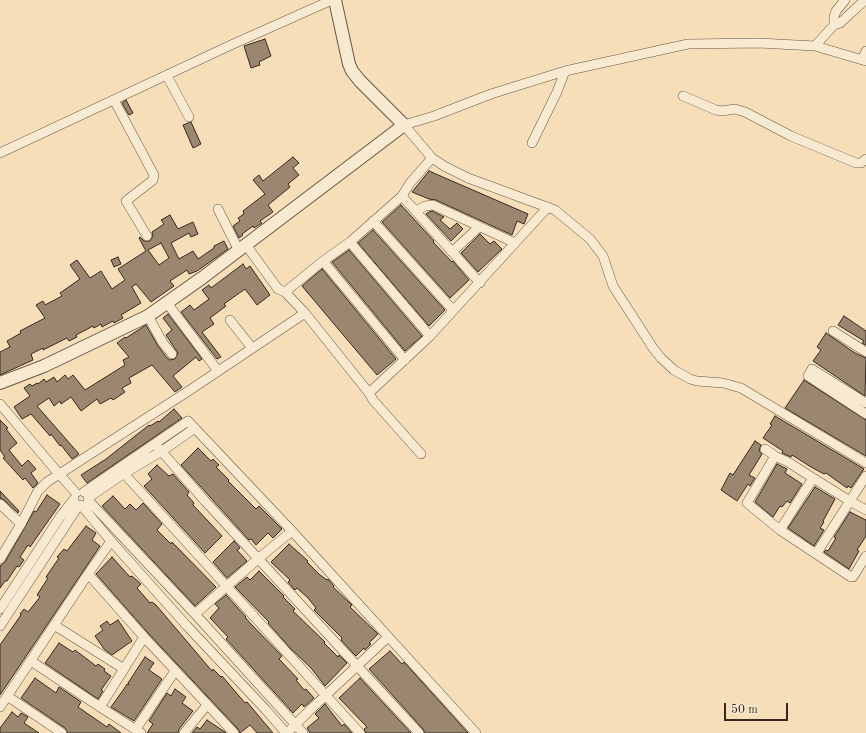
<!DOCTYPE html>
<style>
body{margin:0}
#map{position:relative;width:866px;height:733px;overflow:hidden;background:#f5deb8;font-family:"Old Standard TT",serif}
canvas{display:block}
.scale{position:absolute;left:724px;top:703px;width:64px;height:18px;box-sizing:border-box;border:2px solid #392821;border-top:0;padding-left:5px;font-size:12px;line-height:14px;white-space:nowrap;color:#392821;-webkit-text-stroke:3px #f8ead1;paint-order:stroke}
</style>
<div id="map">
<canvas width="866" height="733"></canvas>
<div class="scale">50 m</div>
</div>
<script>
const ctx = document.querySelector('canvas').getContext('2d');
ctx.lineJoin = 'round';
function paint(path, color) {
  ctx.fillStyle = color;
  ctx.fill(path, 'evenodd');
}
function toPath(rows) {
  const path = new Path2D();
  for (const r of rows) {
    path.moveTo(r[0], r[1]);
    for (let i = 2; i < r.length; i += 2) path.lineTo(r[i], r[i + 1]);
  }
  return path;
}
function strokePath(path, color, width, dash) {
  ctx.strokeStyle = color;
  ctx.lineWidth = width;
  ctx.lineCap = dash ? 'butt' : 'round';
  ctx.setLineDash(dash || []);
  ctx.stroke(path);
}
const building = toPath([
 [265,39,271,56,259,62,260,65,251,68,244,46,265,39],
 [126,100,133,113,129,115,122,103,126,100],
 [191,122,201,144,193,148,183,125,191,122],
 [293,157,299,163,293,168,299,175,288,184,290,187,268,205,273,212,260,221,262,223,254,228,253,226,242,234,243,235,239,238,233,226,240,221,238,218,244,214,243,211,265,194,253,180,259,175,263,181,293,157],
 [429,171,528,214,524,224,517,221,512,235,436,200,429,199,412,192,429,171],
 [401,205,434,241,433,242,452,262,453,261,469,280,450,298,382,222,401,205],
 [432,211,444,217,440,220,450,229,457,223,463,229,451,241,426,214,429,212,432,211],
 [170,215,178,229,193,222,198,234,191,237,189,233,171,243,179,259,193,251,198,259,214,248,214,246,224,241,228,249,197,271,189,274,187,270,170,281,174,286,151,302,136,284,132,287,141,303,121,315,123,318,114,323,113,321,102,327,101,324,94,328,93,326,76,335,77,337,69,341,67,338,43,350,43,348,31,354,33,360,0,375,0,352,10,347,7,341,21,333,20,331,45,318,36,305,43,301,45,305,62,296,60,293,80,279,70,265,77,260,90,278,101,271,112,289,125,280,118,269,146,251,139,238,140,237,144,241,150,241,153,236,152,232,164,224,161,220,170,215],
 [161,243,169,258,159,265,148,250,161,243],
 [373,230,445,310,429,326,358,243,373,230],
 [480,234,490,244,494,241,502,249,478,272,461,253,480,234],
 [349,250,422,336,405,351,332,262,349,250],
 [118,257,121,264,114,267,111,260,118,257],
 [243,264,246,269,250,266,270,295,257,305,245,289,224,304,226,306,210,318,214,324,202,332,221,357,217,359,181,312,190,305,194,310,209,299,202,290,209,285,211,288,243,264],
 [322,269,396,359,377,375,302,286,322,269],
 [168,314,202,359,199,361,196,357,173,376,182,387,175,392,152,365,129,378,131,383,122,388,125,392,113,400,111,398,100,404,97,399,81,411,71,397,61,404,60,401,54,406,49,398,37,406,79,454,72,459,61,445,60,446,51,434,50,436,31,414,22,419,14,407,30,396,24,388,30,384,32,386,37,383,38,384,44,379,46,382,54,377,57,382,65,375,68,379,73,375,85,390,125,365,123,360,129,357,117,343,125,337,126,338,146,325,158,346,167,358,170,360,175,359,178,353,166,335,172,330,163,318,168,314],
 [844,316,866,331,866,345,862,343,864,341,838,325,844,316],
 [826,333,855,353,866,358,865,396,813,361,821,350,817,347,826,333],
 [804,380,866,420,866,456,785,408,804,380],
 [174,409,182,418,87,483,81,475,106,459,149,425,150,426,158,421,159,422,174,409],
 [775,416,864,469,851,488,848,486,847,488,826,473,824,474,811,467,792,455,791,457,782,453,783,451,763,438,772,425,770,424,775,416],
 [0,420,8,428,6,429,17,443,9,450,22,466,28,460,36,469,31,473,38,483,33,488,25,478,23,480,3,458,5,457,0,450,0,420],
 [755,441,761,445,759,451,762,454,749,475,755,478,750,486,748,484,737,501,721,490,730,473,733,475,755,441],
 [198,448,211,461,213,459,219,465,216,467,229,480,228,481,256,509,259,506,282,529,273,538,268,533,256,545,251,539,249,540,181,465,198,448],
 [777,464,787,469,785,473,802,484,790,503,787,501,782,507,780,506,773,517,755,502,777,464],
 [157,465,169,476,173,474,189,492,187,495,194,503,193,505,222,536,205,553,144,486,152,479,148,474,157,465],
 [815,487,835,499,823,521,824,522,820,528,824,530,814,546,788,528,815,487],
 [0,491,19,511,18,513,4,500,0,498,0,491],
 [47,495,60,504,30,547,28,545,20,557,24,560,19,567,17,566,7,581,5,581,0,588,0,566,5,562,34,511,36,512,47,495],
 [113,496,125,509,130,504,136,510,143,503,162,524,157,530,171,544,172,542,216,587,195,606,102,506,113,496],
 [850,512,866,520,866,536,857,550,859,551,849,569,824,552,826,550,828,551,836,538,834,537,850,512],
 [86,526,96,533,92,540,100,546,0,695,0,645,21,615,20,614,24,609,28,612,40,597,37,595,48,578,46,577,59,558,57,557,64,549,67,551,86,526],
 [234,541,240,548,237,550,247,561,227,578,213,562,234,541],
 [289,544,308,561,307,562,320,575,327,580,328,579,334,586,333,587,352,605,350,607,378,634,369,643,371,644,365,650,364,648,356,656,341,640,342,638,314,610,316,608,308,598,297,588,295,590,288,582,290,580,271,562,289,544],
 [112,557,130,577,132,576,141,584,137,588,150,603,152,602,156,605,212,671,213,669,221,677,222,676,245,703,247,702,273,733,257,733,250,725,240,733,238,729,148,633,96,574,112,557],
 [259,571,284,596,283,597,295,609,293,611,325,642,324,643,338,657,339,655,347,663,325,686,311,668,291,649,268,623,269,622,235,587,247,577,250,580,259,571],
 [226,595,246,617,245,617,250,623,282,656,279,659,298,679,296,680,304,690,306,689,314,698,304,707,302,704,293,713,226,639,228,637,210,618,219,608,215,604,226,595],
 [118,620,132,641,112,655,104,649,95,636,103,630,100,626,107,621,110,625,118,620],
 [59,643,73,652,75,650,96,666,98,664,105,669,104,671,111,676,101,690,103,691,98,699,45,663,59,643],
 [390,651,402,664,404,662,468,733,425,733,423,729,369,669,390,651],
 [145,657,154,663,149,670,162,679,134,721,111,707,126,686,127,684,129,685,128,683,145,657],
 [35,678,56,693,59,687,81,702,78,707,107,727,109,724,121,733,68,733,65,728,21,698,35,678],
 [360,678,411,733,366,733,364,729,367,727,339,698,360,678],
 [175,689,186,697,182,703,193,711,179,729,178,733,147,733,153,724,149,721,167,693,171,696,175,689],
 [325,704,342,726,344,724,352,733,310,733,307,728,319,718,315,714,325,704],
 [12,712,18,717,21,713,28,717,24,723,39,733,0,733,0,728,12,712],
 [207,720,225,732,226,733,192,733,197,727,200,729,207,720]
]);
paint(building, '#9b8770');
strokePath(building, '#392821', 1);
const minor = toPath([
 [834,25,834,17,836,11,845,0],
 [815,46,834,25,840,23,865,0],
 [862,60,866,51],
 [866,61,815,46,759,43,688,44,565,71,491,94,434,116,404,125,432,158,444,166,468,178,555,210,590,239,603,256,613,286,653,348,661,358,674,370,690,379,697,381,723,383,741,388,866,463],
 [167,76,189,117],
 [683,96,716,110,722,111,735,109,745,112,791,136,856,163,861,163,866,159],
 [114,100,154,175,153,180,126,201,147,236],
 [532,143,557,92,565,71],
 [0,153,231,45,332,0],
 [402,196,480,283],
 [218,209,239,251],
 [416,211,425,206,433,205,515,243],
 [373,221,453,310],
 [350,242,430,336],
 [246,245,278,289,285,292,305,313,369,393,373,400,421,454],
 [452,252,479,227],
 [323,261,405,360],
 [285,292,323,261,350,242,402,196,410,183,432,158],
 [167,303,218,371],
 [148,316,163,343,172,354],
 [230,320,252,348],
 [833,331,866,352],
 [369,393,430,336,548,207],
 [866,403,812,369,808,376,866,414],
 [0,404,59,474,76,493],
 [155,444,205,501,419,733],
 [765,449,775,456],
 [119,468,360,733],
 [813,478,788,462,775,456,747,503,780,530,851,577,853,577,866,556],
 [84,492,188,421,292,531,476,733],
 [88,498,123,474,162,451,195,428],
 [88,500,195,614,303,733],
 [0,504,21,524],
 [81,505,111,541,187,626,266,710,286,733],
 [780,530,813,478,850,501,866,510],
 [111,541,88,574,144,637,234,733],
 [816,554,866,476],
 [0,559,21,524,38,491,47,482,190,390,305,313],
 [0,609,60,517,74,499],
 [195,614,259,558,292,531],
 [54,625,124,669],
 [0,626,79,505],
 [31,661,100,707],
 [7,696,62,733],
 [0,707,88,574],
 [136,729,175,671],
 [291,729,310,710,388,637],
 [141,733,100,707,144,637],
 [184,733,207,705]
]);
const tertiary = toPath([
 [0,383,44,366,148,316,202,278,404,125,360,81,352,71,349,64,335,0]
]);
strokePath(minor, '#685647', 10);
strokePath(tertiary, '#685647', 14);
strokePath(minor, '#f8ead1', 9);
strokePath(tertiary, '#f8ead1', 12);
</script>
